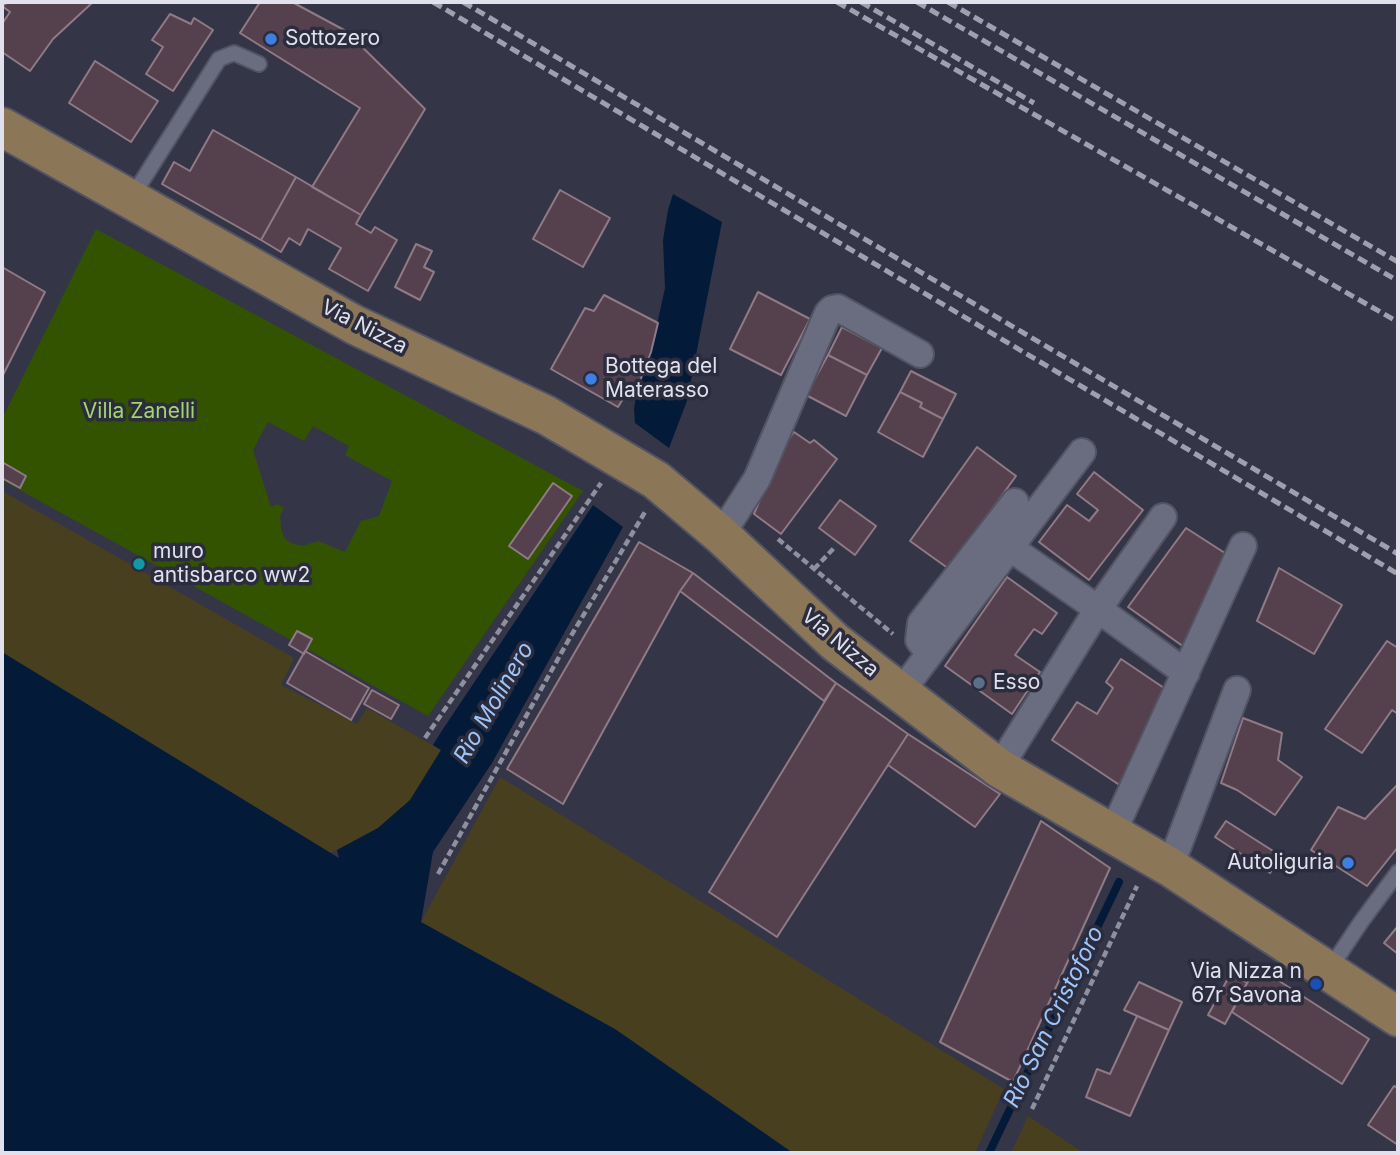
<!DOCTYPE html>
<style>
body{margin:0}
#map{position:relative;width:1400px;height:1155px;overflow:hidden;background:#343648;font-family:Inter,sans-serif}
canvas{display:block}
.frame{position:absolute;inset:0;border:4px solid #e0e1ed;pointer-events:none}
</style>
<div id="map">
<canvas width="1400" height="1155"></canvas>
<div class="frame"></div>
</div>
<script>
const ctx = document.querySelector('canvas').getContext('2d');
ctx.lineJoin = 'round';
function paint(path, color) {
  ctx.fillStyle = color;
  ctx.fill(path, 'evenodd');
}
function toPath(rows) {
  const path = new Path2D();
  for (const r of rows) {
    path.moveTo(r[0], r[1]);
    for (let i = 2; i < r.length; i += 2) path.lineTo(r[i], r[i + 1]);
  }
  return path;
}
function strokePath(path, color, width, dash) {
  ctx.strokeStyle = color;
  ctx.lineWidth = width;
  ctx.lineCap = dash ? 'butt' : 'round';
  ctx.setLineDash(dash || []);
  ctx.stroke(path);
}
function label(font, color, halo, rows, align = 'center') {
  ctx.font = font + ' Inter,sans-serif';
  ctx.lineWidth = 7;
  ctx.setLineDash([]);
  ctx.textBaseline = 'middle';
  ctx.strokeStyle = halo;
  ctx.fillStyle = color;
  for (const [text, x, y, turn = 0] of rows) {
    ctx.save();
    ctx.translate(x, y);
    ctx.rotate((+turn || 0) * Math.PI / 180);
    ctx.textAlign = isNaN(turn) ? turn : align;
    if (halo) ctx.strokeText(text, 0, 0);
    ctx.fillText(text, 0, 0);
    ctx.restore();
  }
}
paint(toPath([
 [96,229,583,491,428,716,2,480,2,419],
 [268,422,304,441,313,426,349,446,345,455,392,481,379,516,361,521,345,552,318,541,302,546,293,544,285,539,281,529,280,516,284,508,277,504,271,507,253,450]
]), '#345300');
paint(toPath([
 [2,491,294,658,281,685,357,724,367,708,441,750,410,800,378,828,337,850,292,867,2,698],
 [500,777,1004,1089,975,1153,793,1153,622,1034,421,922],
 [1028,1116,1084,1153,1011,1153]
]), '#483f1f');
paint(toPath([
 [673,194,722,222,687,401,669,448,635,423,634,409,637,389,651,352,665,288,663,240,668,210],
 [593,505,623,527,492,763,433,852,421,922,615,1029,793,1153,2,1153,2,652,339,858,337,850,378,828,410,800,441,750,433,745,443,729]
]), '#031b39');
strokePath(toPath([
 [989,1153,1119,882]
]), '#031b39', 8);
const building = toPath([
 [9,2,93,2,53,39,30,71,2,52,2,24,10,12,2,6,9,2],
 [260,2,292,2,346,31,425,109,361,215,312,187,360,108,240,33,260,2],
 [170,14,191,24,194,18,213,30,173,91,146,74,163,47,152,40,170,14],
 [95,61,158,101,131,142,69,103,95,61],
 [213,130,296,177,261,240,162,184,174,162,190,171,213,130],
 [296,177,361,215,356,224,371,233,375,227,397,240,368,291,329,269,341,248,308,229,300,245,289,238,281,252,261,240,296,177],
 [560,190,610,218,583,267,533,239,560,190],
 [416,244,432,251,424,267,434,272,420,300,395,287,416,244],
 [2,267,45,292,2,377,2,267],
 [758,292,810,319,781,375,730,349,758,292],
 [604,295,658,323,651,352,637,389,630,387,618,407,551,369,585,308,594,311,604,295],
 [842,327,882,348,867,375,828,355,842,327],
 [828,355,867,375,846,416,806,395,828,355],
 [911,371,956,394,943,419,920,407,922,403,900,392,911,371],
 [900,392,922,403,920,407,943,419,923,457,878,432,900,392],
 [794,432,810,443,814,440,837,459,781,534,754,514,780,450,794,432],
 [977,447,1016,476,949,569,910,541,977,447],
 [2,462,26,476,20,488,2,478,2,462],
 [1094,472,1143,510,1089,580,1039,542,1067,505,1089,521,1098,510,1077,494,1094,472],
 [553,483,572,496,528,559,509,546,553,483],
 [840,500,876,526,855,555,819,528,840,500],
 [1186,528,1228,555,1184,647,1128,607,1186,528],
 [639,542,693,573,680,591,563,804,507,769,639,542],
 [1279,568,1342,605,1314,654,1257,621,1279,568],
 [693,573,836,683,824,701,680,591,693,573],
 [1007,577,1057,613,1042,634,1034,629,1015,655,1040,672,1012,714,945,666,1007,577],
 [297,631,312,639,304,654,289,645,297,631],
 [1387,641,1398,648,1398,714,1392,710,1362,753,1325,729,1387,641],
 [305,651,369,688,351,720,287,683,305,651],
 [1121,659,1170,692,1139,742,1146,747,1124,788,1052,740,1077,702,1097,714,1113,688,1106,682,1121,659],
 [836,683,908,734,777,937,709,892,836,683],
 [372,690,399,705,391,719,364,704,372,690],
 [1243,718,1282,733,1278,760,1302,777,1275,815,1237,790,1221,783,1243,718],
 [908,734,1000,794,975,827,888,765,908,734],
 [1398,784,1398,847,1367,886,1311,850,1338,807,1365,819,1398,784],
 [1041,821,1110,868,1013,1082,940,1042,1041,821],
 [1226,821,1281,856,1270,873,1215,837,1226,821],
 [1398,926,1398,954,1384,943,1398,926],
 [1256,966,1369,1039,1342,1084,1232,1012,1256,966],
 [1231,973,1247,983,1225,1024,1208,1015,1231,973],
 [1139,982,1182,1002,1169,1030,1124,1010,1139,982],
 [1137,1016,1169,1030,1130,1116,1086,1097,1097,1069,1110,1074,1137,1016],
 [1394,1086,1398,1088,1398,1145,1368,1125,1394,1086]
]);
paint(building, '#54414d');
strokePath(building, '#8f7a86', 2);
const service = toPath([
 [132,197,219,59,234,53,259,64],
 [1329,970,1361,922,1398,872]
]);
const minor = toPath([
 [721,535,757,479,828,313,832,309,838,308,920,354],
 [1009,547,1098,609,1186,673],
 [929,653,919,640,921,623,1015,502],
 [900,693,1082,452],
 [999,768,1098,609,1163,517],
 [1112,834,1243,546],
 [1170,867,1237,690]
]);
const primary = toPath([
 [2,127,355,325,546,415,656,480,721,535,835,642,999,768,1170,867,1398,1017]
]);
strokePath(service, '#535463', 18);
strokePath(minor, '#535463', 30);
strokePath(primary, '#535463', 42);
strokePath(toPath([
 [778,539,893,634],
 [814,569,835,547],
 [425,738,601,483],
 [438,874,568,641,645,512],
 [1032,1109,1137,886]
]), '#8e909f', 4.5, [7, 3.5]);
strokePath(service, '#6a6c80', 14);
strokePath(minor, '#6a6c80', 26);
strokePath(primary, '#8c7658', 38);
strokePath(toPath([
 [433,2,1398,574],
 [463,2,1398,554],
 [837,2,1398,322],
 [861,2,1034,103],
 [917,2,1398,281],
 [948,2,1398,262]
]), '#9fa0af', 5, [10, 5]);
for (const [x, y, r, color] of [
 [271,39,7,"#3f7fe0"],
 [591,379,7,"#3f7fe0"],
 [139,564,7,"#0f9aa8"],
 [979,683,7,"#5c6f8a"],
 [1348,863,7,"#3f7fe0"],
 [1316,984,7,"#1a4fb4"]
]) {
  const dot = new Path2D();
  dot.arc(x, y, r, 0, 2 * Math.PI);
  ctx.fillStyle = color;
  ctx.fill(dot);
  strokePath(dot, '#2b2c3d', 2.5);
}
label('21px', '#e0e1ed', '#2b2c3d', [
 ["Sottozero",285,39],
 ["Bottega del",605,367],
 ["Materasso",605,391],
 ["muro",153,552],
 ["antisbarco ww2",153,576],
 ["Esso",993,683],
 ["Autoliguria",1334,863,"right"],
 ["Via Nizza n",1302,972,"right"],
 ["67r Savona",1302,996,"right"]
], 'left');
label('21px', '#e0e1ed', '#2b2c3d', [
 ["Via Nizza",364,327,27],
 ["Via Nizza",840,643,40]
]);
label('21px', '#a3d46e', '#2b2c3d', [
 ["Villa Zanelli",139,412]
]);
label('italic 23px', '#9ec5f9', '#2b2c3d', [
 ["Rio Molinero",494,703,-60],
 ["Rio San Cristoforo",1054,1017,-64]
]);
</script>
